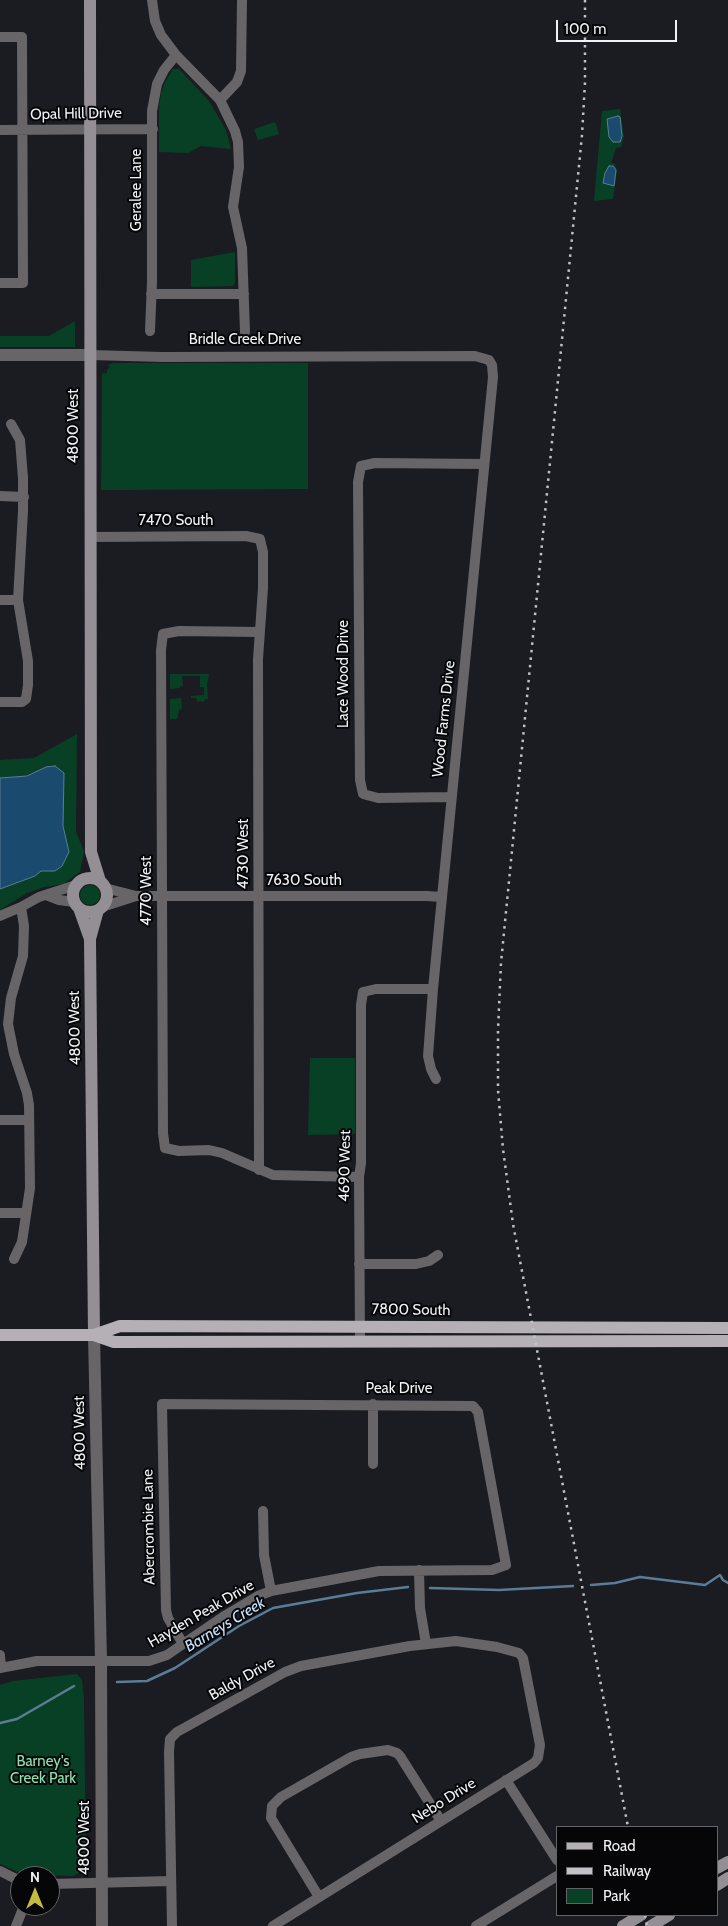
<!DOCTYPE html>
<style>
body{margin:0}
#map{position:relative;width:728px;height:1926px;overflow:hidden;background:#1a1c21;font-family:Cabin,sans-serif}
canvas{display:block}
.legend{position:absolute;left:556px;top:1826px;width:162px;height:90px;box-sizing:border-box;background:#060608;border:1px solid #636467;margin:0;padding:6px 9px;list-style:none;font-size:15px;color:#eff1f5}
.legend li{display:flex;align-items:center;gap:10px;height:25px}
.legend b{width:25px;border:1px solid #636467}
.north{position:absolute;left:10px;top:1866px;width:50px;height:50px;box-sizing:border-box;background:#060608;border:1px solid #636467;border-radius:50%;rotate:0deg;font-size:14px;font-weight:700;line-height:20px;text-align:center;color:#eff1f5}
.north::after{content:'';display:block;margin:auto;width:18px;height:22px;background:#c4bc3e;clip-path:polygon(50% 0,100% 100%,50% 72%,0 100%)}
.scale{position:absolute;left:556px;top:20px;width:121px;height:22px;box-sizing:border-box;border:2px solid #eff1f5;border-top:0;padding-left:6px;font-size:15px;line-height:18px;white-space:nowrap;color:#eff1f5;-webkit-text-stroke:4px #060608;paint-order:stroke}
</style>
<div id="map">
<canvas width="728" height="1926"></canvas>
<ul class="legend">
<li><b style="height:6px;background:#b4b0b6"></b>Road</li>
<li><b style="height:6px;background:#c0c2c7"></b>Railway</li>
<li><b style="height:14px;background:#084025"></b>Park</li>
</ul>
<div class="north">N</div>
<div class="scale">100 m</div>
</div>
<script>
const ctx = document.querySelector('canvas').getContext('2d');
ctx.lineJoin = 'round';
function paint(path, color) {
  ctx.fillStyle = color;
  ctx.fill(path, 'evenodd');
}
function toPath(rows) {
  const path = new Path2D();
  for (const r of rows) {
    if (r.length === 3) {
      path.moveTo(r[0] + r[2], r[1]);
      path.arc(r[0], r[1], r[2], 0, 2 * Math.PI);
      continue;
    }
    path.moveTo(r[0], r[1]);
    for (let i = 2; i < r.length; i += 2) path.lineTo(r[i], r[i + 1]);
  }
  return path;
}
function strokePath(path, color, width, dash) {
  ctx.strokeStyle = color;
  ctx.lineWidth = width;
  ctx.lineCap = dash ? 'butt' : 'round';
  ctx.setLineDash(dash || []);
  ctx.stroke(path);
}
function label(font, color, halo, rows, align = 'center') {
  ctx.font = font + ' Cabin,sans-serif';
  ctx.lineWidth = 4;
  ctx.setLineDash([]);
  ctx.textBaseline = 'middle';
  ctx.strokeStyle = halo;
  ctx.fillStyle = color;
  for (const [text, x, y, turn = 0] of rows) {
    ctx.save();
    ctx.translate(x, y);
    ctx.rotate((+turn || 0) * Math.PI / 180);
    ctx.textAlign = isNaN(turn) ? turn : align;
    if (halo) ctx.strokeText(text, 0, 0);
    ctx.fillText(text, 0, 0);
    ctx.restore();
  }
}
paint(toPath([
 [173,69,179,69,209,101,226,130,231,149,201,146,188,153,159,152,159,105,161,94,164,84],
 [620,109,624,137,621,147,616,148,611,163,615,164,617,172,613,199,594,201,602,111],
 [275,122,279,134,258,140,254,129],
 [235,252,235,282,233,286,191,287,191,260],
 [75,321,75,347,0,347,0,336,49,336],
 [113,363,308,363,308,489,101,490,102,371,103,374,107,373,107,370,110,367,108,365],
 [170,674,209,674,207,684,208,699,205,699,204,702,201,701,198,702,196,698,191,698,191,696,204,695,204,687,200,687,200,676,182,676,183,686,180,686,180,688,170,689],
 [181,698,182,709,179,710,177,719,170,719,170,699],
 [77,734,76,832,84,851,80,872,63,884,44,887,27,893,0,910,0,760,34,758],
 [90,895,10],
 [310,1058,355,1058,355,1134,308,1135],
 [77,1674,82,1680,84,1699,86,1865,81,1872,73,1876,25,1875,0,1864,0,1685,13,1681]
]), '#084025');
const water = toPath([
 [618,116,620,117,622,136,620,142,613,142,609,137,607,119,618,116],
 [609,166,613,166,616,170,614,186,603,183,605,173,609,166],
 [55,766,64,773,63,826,69,852,62,866,55,871,41,871,35,876,0,889,0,778,27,776,46,767,55,766]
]);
paint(water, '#1b4a6f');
strokePath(water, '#5b7c97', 1);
strokePath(toPath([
 [591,1585,615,1583,640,1577,705,1585,720,1575,723,1580,728,1583],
 [430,1588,499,1590,573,1586],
 [117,1682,147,1681,175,1668,239,1626,273,1608,357,1593,408,1587],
 [0,1723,17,1719,74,1686]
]), '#5b7c97', 2.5);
strokePath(toPath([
 [152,0,155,21,161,35,176,55,220,100,235,131,238,142,239,167,233,207,242,248,245,332],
 [0,37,22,37,23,283,0,283],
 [220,100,237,82,241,71,242,0],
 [0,130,153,129],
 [151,294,244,294],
 [150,331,152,282,152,111,157,84,164,70,176,55],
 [90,355,163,357,475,356,489,360,492,365,493,377,433,989,428,1056,431,1069,436,1079],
 [0,496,24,497],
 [91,537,246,536,260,539,263,552,263,588,258,659,259,1170],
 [0,600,18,600],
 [259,632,179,631,163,634,161,650,163,1133,165,1148,179,1151,209,1150,222,1153,273,1175,359,1177],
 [0,702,22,702,26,699,28,685,28,661,18,600,23,511,23,478,20,440,11,424],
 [451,797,378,798,363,794,360,780,358,482,361,466,375,463,484,464],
 [105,888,136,896,427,896,441,897],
 [46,895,59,900,74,902],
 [102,907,136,896],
 [0,916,21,907,39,897,76,885],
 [0,1120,29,1120],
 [0,1213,26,1213],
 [14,1259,22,1242,30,1188,29,1105,27,1093,14,1054,8,1024,11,998,23,956,24,926,21,907],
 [359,1264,416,1264,429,1261,438,1255],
 [360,1340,359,1177,361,1163,361,1005,363,992,376,989,433,989],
 [373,1464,373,1404],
 [263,1511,264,1555,271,1591],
 [419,1570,420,1608,426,1644],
 [0,1655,1,1668],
 [0,1668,37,1661,149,1661,167,1655,183,1644,226,1615,258,1596,271,1591,379,1571,492,1570,506,1565,478,1412,473,1406,162,1404,166,1610,168,1618,183,1644],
 [506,1780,557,1860],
 [0,1871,20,1881],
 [50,1884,171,1881],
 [319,1897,271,1818,272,1806,281,1797,351,1757,360,1754,388,1750,397,1753,400,1756,441,1821],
 [16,1926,24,1906],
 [172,1926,169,1752,170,1739,177,1732,285,1672,301,1666,410,1646,456,1641,497,1647,519,1653,523,1658,540,1745,538,1758,534,1763,273,1926],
 [476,1926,557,1876]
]), '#676568', 10);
strokePath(toPath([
 [0,355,90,355],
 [94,1335,101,1661,102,1926]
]), '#676568', 12);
strokePath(toPath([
 [90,0,91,852,100,881],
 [90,895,17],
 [79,908,90,939,94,1335],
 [90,939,98,910],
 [717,1868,728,1862],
 [717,1885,728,1878],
 [623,1926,641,1915],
 [651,1926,669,1915]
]), '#938f94', 12);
strokePath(toPath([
 [0,1335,94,1335,120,1326,728,1328],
 [94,1335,114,1342,728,1341]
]), '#b4b0b6', 12);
strokePath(toPath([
 [585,0,585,82,582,135,501,963,498,1030,498,1090,503,1149,513,1224,628,1827],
 [645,1915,647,1926]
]), '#c0c2c7', 2.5, [2.5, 5]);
label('15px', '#eff1f5', '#060608', [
 ["Opal Hill Drive",76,114,-1],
 ["Geralee Lane",137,190,-90],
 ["Bridle Creek Drive",245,340],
 ["4800 West",74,426,-90],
 ["7470 South",176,521],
 ["Lace Wood Drive",344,674,-90],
 ["Wood Farms Drive",444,719,-84],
 ["4730 West",244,854,-90],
 ["7630 South",304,881],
 ["4770 West",147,891,-90],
 ["4800 West",75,1028,-91],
 ["4690 West",345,1166,-89],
 ["7800 South",411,1310,1],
 ["Peak Drive",399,1389],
 ["4800 West",80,1433,-91],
 ["Abercrombie Lane",149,1527,-91],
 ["Hayden Peak Drive",201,1614,-30],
 ["Baldy Drive",242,1679,-29],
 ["Nebo Drive",444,1801,-32],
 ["4800 West",85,1838,-90]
]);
label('15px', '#8ce2af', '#060608', [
 ["Barney's",43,1762],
 ["Creek Park",43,1779]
]);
label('italic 16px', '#c6e1fa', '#060608', [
 ["Barneys Creek",225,1625,-31]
]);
</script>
